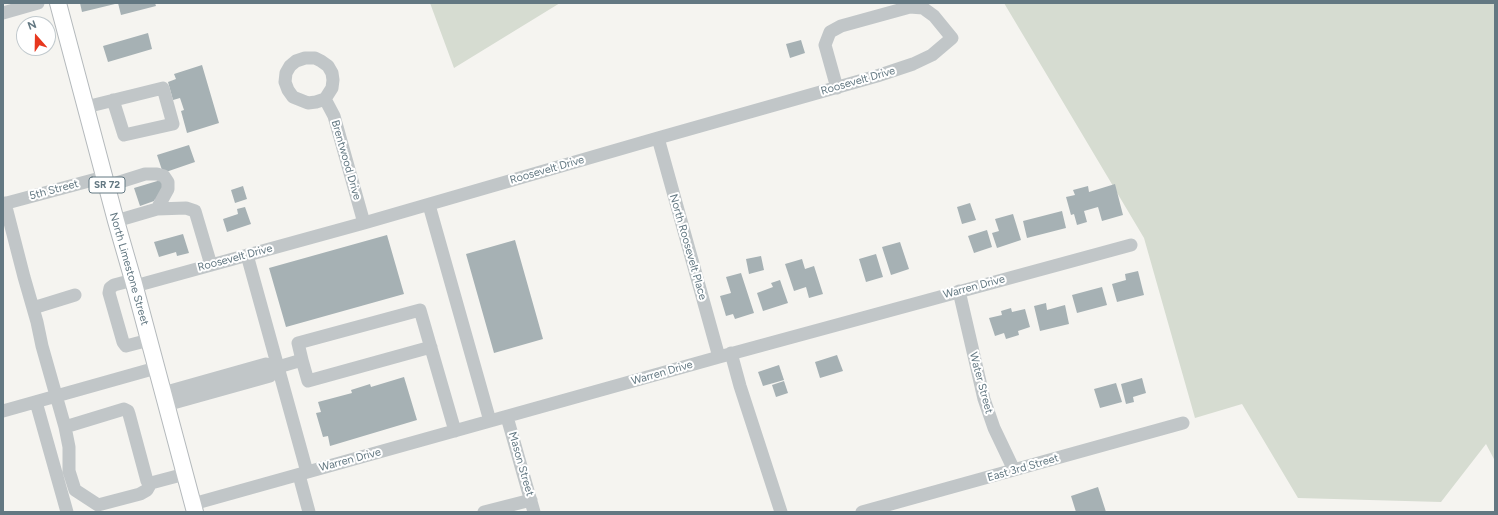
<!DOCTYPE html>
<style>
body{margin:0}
#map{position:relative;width:1498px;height:515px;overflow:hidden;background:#f5f4f0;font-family:Figtree,sans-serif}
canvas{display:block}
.frame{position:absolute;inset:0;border:4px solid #637882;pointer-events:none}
.north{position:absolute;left:16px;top:16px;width:40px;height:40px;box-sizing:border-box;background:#fff;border:1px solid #c1c9cd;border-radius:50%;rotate:340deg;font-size:11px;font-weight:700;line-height:16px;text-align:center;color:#637882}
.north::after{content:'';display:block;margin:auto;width:14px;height:18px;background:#e7371e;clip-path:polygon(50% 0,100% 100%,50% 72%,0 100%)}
</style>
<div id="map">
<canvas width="1498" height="515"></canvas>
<div class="frame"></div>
<div class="north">N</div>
</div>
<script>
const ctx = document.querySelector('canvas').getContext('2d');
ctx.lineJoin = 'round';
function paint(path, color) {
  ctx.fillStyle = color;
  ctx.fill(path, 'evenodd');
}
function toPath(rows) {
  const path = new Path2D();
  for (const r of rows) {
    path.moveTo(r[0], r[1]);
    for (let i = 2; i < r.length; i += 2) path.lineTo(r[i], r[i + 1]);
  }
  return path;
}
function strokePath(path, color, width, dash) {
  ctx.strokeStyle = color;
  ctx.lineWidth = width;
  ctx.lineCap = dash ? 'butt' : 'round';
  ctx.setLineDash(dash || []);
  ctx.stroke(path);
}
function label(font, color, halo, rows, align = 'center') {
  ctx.font = font + ' Figtree,sans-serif';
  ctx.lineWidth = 4;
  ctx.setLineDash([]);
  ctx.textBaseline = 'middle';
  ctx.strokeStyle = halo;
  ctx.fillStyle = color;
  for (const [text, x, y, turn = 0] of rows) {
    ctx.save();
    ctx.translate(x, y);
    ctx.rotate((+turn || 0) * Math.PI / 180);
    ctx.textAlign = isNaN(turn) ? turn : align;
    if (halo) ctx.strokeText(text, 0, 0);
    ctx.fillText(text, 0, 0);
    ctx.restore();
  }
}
paint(toPath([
 [430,3,560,3,454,68],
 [1004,3,1495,3,1495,461,1486,444,1441,502,1298,498,1242,404,1195,418,1144,238]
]), '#d6dcd1');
paint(toPath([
 [80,3,115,3,115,4,82,12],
 [118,3,155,3,156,6,121,15],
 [148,33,152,49,108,62,103,46],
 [801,40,805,53,790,58,786,44],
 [202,65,219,123,187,133,181,111,184,110,180,98,173,100,168,82,176,79,174,74],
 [189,145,195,162,163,173,157,155],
 [164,179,164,197,154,200,154,201,140,206,134,188],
 [1115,184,1123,215,1102,221,1098,207,1084,211,1087,222,1077,225,1074,214,1071,215,1066,197,1075,195,1073,190,1088,186,1089,192],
 [243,186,247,199,235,203,231,190],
 [970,203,976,220,962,224,957,207],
 [245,207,251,224,227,232,223,219,238,214,237,209],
 [1062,211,1066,228,1027,238,1023,221],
 [1013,214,1021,240,997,248,992,233,999,231,995,219],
 [987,230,992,247,974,253,968,236],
 [183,234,189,253,177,256,176,252,159,257,154,242],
 [387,235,404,294,286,327,269,268],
 [515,240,543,339,494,353,466,254],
 [900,242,909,269,891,275,882,247],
 [876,254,883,277,866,282,859,259],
 [761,256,764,270,749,274,746,259],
 [802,259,805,269,814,266,823,294,809,298,806,287,794,291,785,264],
 [1138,271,1144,295,1117,302,1112,284,1126,280,1125,274],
 [741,273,754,313,735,319,733,314,726,316,720,296,731,293,726,277],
 [780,280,788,303,763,311,757,293,773,287,771,283],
 [1102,287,1107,305,1077,313,1072,295],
 [1046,303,1047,310,1065,305,1069,324,1040,331,1034,306],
 [1011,308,1012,312,1025,309,1030,327,1018,331,1019,335,1006,339,1004,333,995,336,989,318,1002,315,1001,311],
 [837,355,843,371,820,378,815,362],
 [779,365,784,380,763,386,758,372],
 [404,377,417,420,330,446,328,436,323,437,316,413,321,412,318,402,352,393,351,390,370,384,371,387],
 [1142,378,1146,393,1133,397,1134,402,1126,404,1121,384],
 [784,381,788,393,776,397,772,385],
 [1116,383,1122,402,1100,408,1094,389],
 [1098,487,1106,512,1076,512,1071,496]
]), '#a6b1b4');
const major = toPath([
 [58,3,116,221,133,280,195,512]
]);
strokePath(major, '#b4b9bc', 18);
strokePath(toPath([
 [3,13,38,3],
 [325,99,316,102,308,103,293,97,288,90,285,82,286,73,290,66,296,61,305,58,315,58,321,61,328,66,332,73,333,80,332,88,325,99,334,116,364,223],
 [86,107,163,88,173,124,124,135,113,100],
 [658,138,719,357],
 [107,186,145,174,157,174,164,176,168,182,168,189,157,209,116,221],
 [5,203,24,277,37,322,42,346,65,427,69,447,69,471,75,490,98,505,140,494,147,490,151,483],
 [3,204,104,177],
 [429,205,490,421],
 [157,209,186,208,195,211,211,265],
 [247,255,307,472],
 [133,280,114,285,110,288,109,293,123,342,126,346,149,340],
 [135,286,364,223,658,138,877,76,913,64,932,55,952,38,934,16,923,8,910,7,841,26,830,32,825,45,837,88],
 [959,291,984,399,994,428,1014,470],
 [33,308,75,295],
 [731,353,740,386,781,512],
 [302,360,308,381,431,347],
 [163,393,266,364,278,367,302,360,298,343,420,310,455,431],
 [36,402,67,512],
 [166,405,270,376,278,367],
 [3,411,156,368],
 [507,417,534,512],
 [65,427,124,409,128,411,129,414,147,481,151,483,185,474],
 [299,475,309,512],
 [193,504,719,357,1131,245],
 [484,512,531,500],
 [862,512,1183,423]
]), '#c1c6c8', 13);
strokePath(major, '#fff', 16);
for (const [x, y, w] of [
 [107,185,36]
]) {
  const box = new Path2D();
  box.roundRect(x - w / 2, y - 8, w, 16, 3);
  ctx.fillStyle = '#fff';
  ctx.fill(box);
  strokePath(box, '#637882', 1);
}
label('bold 10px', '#637882', null, [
 ["SR 72",107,185]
]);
label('11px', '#637882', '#fff', [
 ["Roosevelt Drive",858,81,-16],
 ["Brentwood Drive",346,160,74],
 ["Roosevelt Drive",547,170,-16],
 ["5th Street",54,190,-15],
 ["North Roosevelt Place",688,247,74],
 ["Roosevelt Drive",235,258,-15],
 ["North Limestone Street",129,269,74],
 ["Warren Drive",974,287,-15],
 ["Warren Drive",662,373,-16],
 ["Water Street",981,383,75],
 ["Warren Drive",350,460,-15],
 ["Mason Street",521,464,74],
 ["East 3rd Street",1023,468,-16]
]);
</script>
